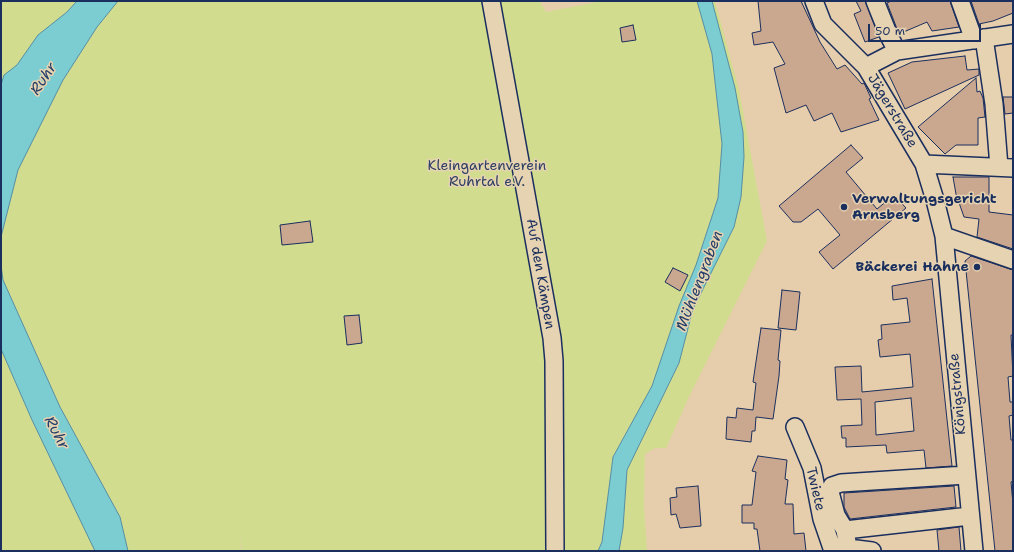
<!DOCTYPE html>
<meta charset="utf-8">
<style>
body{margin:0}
#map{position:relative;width:1014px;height:552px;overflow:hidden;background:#e6ceac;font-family:"Shantell Sans",sans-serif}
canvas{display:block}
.frame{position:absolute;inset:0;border:2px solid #1b2f5e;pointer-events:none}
.scale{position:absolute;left:868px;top:24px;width:113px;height:18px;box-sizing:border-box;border:2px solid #1b2f5e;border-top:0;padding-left:5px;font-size:12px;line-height:14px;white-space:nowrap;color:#1b2f5e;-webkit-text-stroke:3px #e6d3b1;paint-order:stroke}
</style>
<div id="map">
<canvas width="1014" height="552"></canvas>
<div class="frame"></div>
<div class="scale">50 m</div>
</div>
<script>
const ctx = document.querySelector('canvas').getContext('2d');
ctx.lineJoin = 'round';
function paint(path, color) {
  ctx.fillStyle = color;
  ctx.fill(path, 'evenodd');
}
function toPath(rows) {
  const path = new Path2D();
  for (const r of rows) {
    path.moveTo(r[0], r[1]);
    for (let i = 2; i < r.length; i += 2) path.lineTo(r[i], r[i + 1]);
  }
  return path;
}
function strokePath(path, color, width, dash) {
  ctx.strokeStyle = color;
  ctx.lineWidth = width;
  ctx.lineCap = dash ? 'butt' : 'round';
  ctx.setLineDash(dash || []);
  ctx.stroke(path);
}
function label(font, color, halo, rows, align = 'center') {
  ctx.font = font + ' "Shantell Sans",sans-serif';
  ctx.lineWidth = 3;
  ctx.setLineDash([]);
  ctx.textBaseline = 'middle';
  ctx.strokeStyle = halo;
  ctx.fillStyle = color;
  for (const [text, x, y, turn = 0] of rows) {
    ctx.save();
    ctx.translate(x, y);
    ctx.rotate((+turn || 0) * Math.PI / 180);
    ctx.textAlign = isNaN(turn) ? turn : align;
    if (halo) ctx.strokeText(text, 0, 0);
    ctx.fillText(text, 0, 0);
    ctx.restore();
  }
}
paint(toPath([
 [1,1,77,1,67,12,38,35,17,65,4,75,1,85],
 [118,1,540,1,546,12,602,1,697,1,712,54,716,91,722,144,718,198,696,265,679,306,652,386,613,457,602,542,598,551,242,551,240,535,241,551,128,551,120,517,60,407,3,280,1,265,1,237,18,170,63,80,97,27],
 [712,1,715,1,739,90,767,241,688,399,666,448,655,448,645,454,644,506,647,551,619,551,623,528,627,470,679,363,693,309,734,227,741,197,744,157,743,132,735,88],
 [1,349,32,420,95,551,1,551]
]), '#d1dc8f');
const water = toPath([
 [77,1,118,1,97,27,63,80,18,170,1,237,1,85,4,75,17,65,38,35,67,12,77,1],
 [697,1,712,1,735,88,743,132,744,157,741,197,734,227,693,309,679,363,627,470,623,528,619,551,598,551,602,542,613,457,652,386,679,306,696,265,718,198,722,144,716,91,712,54,697,1],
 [1,265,3,280,60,407,120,517,128,551,95,551,32,420,1,349,1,265]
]);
paint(water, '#7ccdd1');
strokePath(water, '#558ea3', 1);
const building = toPath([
 [758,1,801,1,820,42,837,69,845,65,862,84,864,83,871,98,869,99,879,120,841,132,832,113,814,121,806,105,786,113,774,68,785,64,773,42,754,45,752,33,761,31,758,1],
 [856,1,865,1,879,37,865,42,854,14,861,11,856,1],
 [891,1,950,1,959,27,932,31,927,22,899,34,887,3,891,1],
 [971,1,1013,1,1013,13,993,21,979,24,971,1],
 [633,25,636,40,622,42,620,28,633,25],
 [965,56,967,70,979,69,979,75,905,109,888,73,912,62,965,56],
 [976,78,977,92,980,91,983,98,985,117,978,118,978,145,956,145,945,154,918,127,976,78],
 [1003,97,1013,97,1013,113,1005,114,1003,97],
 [851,145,863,158,846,172,877,209,894,195,906,208,833,269,819,252,840,235,818,209,801,222,793,222,779,206,851,145],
 [953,177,989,177,989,212,1013,215,1013,249,977,237,979,219,964,217,956,194,953,177],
 [310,221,313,242,282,245,280,225,310,221],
 [971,256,1013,270,1013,335,1011,335,1013,376,1008,377,1010,402,1013,402,1013,415,1009,416,1011,440,1013,440,1013,481,1011,482,1013,504,1013,551,995,551,965,261,971,256],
 [673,268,688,275,680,291,665,282,673,268],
 [932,279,952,466,926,468,924,450,887,453,886,445,846,447,846,438,842,438,841,426,862,425,861,399,837,400,835,367,861,366,862,392,913,387,910,354,880,357,878,340,882,339,881,325,910,322,907,298,893,300,892,286,932,279],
 [911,398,914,431,876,435,875,402,911,398],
 [782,290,800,292,796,330,778,328,782,290],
 [359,315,362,343,347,345,344,316,359,315],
 [761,328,781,330,778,360,780,361,779,376,773,419,756,417,755,431,752,431,751,442,726,439,727,417,736,418,737,408,753,410,756,383,753,382,761,328],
 [758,456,787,460,785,479,788,480,785,504,793,504,794,534,804,533,806,551,760,551,757,529,754,529,754,523,742,523,742,505,752,505,756,472,752,471,758,456],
 [698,486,701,526,680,528,676,514,671,515,670,498,677,497,676,488,698,486],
 [954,486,956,507,850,519,844,507,844,493,954,486],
 [959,527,961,551,939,551,937,530,959,527]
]);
paint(building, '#caa78f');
strokePath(building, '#1b2f5e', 1);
const minor = toPath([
 [491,1,552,338,554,361,555,551],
 [814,1,823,24,866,67,924,164,935,200,944,236,974,551],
 [875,1,889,36,897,51],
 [960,1,974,40],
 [984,38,994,104,999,167],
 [866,67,897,51,1013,34],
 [924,164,1013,168],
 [944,236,1013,260],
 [795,427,812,468,822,519,833,551],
 [845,530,970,516],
 [872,551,848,548,845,530,836,515,830,492,832,486,841,483,966,475]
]);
strokePath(minor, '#1b2f5e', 20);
strokePath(minor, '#e6d3b1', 17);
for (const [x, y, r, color] of [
 [844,207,4,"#1b2f5e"],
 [977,267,4,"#1b2f5e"]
]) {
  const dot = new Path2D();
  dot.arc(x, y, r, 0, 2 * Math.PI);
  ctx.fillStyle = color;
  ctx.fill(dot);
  strokePath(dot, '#e6d3b1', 1.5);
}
label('14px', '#1b2f5e', '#e6d3b1', [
 ["Jägerstraße",892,111,59],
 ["Auf den Kämpen",540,274,80],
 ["Königstraße",958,394,-95],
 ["Twiete",815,489,77]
]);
label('14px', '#2d4063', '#e6d3b1', [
 ["Kleingartenverein",487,166],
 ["Ruhrtal e.V.",487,182]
]);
label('bold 14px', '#1b2f5e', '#e6d3b1', [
 ["Verwaltungsgericht",852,199],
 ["Arnsberg",852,215],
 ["Bäckerei Hahne",969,267,"right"]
], 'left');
label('italic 15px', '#253f6a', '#e6d3b1', [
 ["Ruhr",44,79,-56],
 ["Mühlengraben",700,281,-69],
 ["Ruhr",56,433,62]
]);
</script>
